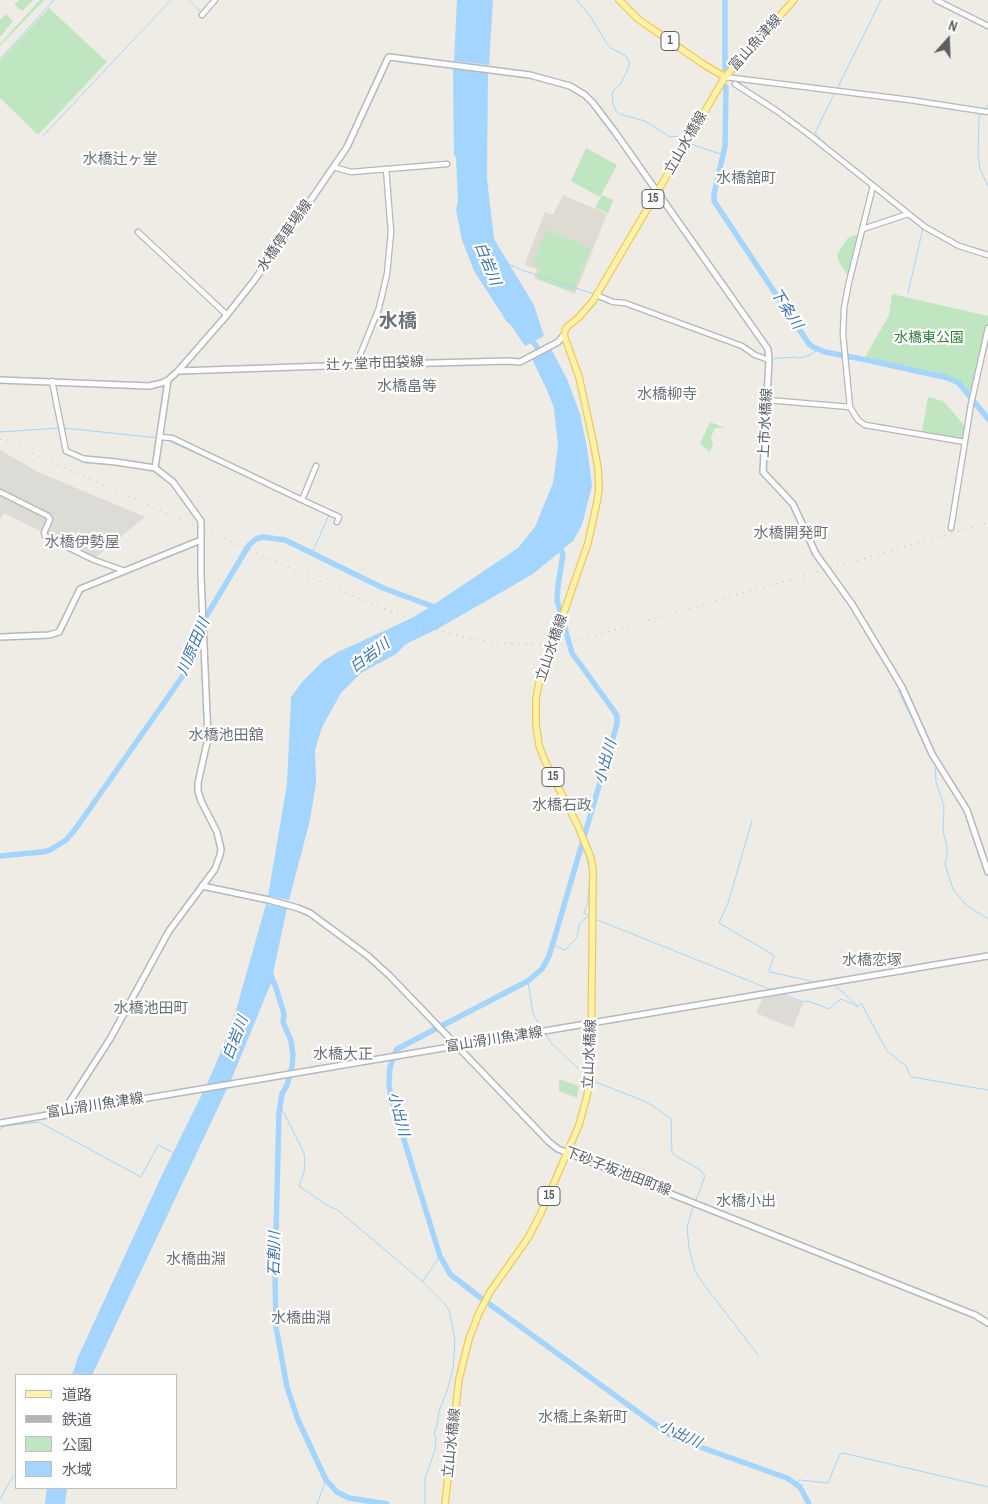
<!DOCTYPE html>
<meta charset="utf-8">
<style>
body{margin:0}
#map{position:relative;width:988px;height:1504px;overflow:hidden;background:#eeece4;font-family:"Archivo Narrow","Noto Sans JP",sans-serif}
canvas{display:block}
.legend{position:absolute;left:15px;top:1374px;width:162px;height:115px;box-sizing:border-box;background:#fff;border:1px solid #bebfc1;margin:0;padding:6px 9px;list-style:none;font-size:15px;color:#5c5f64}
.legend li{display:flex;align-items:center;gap:10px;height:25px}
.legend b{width:25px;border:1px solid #bebfc1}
.north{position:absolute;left:923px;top:15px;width:50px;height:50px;-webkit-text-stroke:4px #fff;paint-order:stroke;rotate:20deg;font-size:14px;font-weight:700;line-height:20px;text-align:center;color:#5c5f64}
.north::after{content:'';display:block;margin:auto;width:18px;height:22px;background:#5c5f64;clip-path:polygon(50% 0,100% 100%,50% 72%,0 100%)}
</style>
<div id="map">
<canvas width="988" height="1504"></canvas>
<ul class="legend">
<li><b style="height:6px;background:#fef2a8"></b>道路</li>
<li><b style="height:6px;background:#b4b5b5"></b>鉄道</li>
<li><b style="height:14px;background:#c0e6c1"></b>公園</li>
<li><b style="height:14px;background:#a3d5fe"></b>水域</li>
</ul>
<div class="north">N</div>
</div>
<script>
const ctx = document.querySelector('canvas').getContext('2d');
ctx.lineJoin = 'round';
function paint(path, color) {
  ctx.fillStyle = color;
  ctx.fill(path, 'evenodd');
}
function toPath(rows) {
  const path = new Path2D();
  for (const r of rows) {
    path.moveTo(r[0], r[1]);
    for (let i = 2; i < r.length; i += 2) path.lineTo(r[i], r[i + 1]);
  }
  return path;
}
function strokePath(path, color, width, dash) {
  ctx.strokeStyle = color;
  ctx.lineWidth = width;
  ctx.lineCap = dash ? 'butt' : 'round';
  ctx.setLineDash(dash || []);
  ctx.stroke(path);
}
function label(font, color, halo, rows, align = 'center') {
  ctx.font = font + ' "Archivo Narrow","Noto Sans JP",sans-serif';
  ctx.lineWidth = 4.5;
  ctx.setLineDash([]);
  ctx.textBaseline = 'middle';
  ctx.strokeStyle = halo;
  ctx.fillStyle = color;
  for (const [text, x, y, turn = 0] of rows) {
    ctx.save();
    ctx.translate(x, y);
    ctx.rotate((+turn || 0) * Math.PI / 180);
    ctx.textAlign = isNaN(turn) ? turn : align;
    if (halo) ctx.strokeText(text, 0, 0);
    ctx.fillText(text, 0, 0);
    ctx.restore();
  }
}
paint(toPath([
 [0,450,38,472,145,517,95,558,4,513,0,519],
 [782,995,803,1003,793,1028,756,1013,763,998]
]), '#dddbd6');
paint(toPath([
 [563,195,607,214,575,294,534,278,537,269,527,266,525,263,545,212,553,215]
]), '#dedbd2');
paint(toPath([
 [19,0,33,0,22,11,14,5],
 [40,0,44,0,0,46,0,44],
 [49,8,107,62,38,135,0,98,0,60],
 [6,14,13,21,0,37,0,20],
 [586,148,617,165,600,197,571,181],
 [602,195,613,200,608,213,595,208],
 [548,230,591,249,573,292,537,279,541,268,534,265,538,248],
 [858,235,849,277,839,262,837,255,847,239,852,236],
 [892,294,988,316,988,328,971,392,967,391,959,383,948,378,864,359,889,315],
 [928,397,943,401,947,405,966,428,963,440,922,432],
 [710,422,725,428,715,428,711,437,713,445,710,452,700,444],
 [559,1079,579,1086,577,1098,559,1091]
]), '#c0e6c1');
paint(toPath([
 [457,0,493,0,489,65,454,61],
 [453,69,488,73,487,179,494,239,534,305,544,336,525,346,510,324,507,322,474,271,462,240,456,210,458,201,456,157,454,156],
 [548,343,567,379,580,414,587,447,592,486,582,525,573,541,533,574,439,628,406,644,396,654,361,673,341,693,322,727,315,750,316,783,310,820,289,900,268,896,287,784,291,697,303,681,323,661,338,652,412,618,433,605,518,548,535,527,553,483,558,446,554,408,547,390,529,353],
 [266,904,287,908,271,983,232,1078,92,1375,72,1375,78,1357,163,1173,208,1082,222,1049,237,1007],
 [47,1488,67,1488,65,1504,45,1504]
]), '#a3d5fe');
strokePath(toPath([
 [189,0,200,11],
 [577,0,591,17,607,44,611,48,626,56,629,62,629,67,620,85,616,87,612,94,613,104,616,111,619,114,645,121,670,137,678,136,685,141],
 [0,59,54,0],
 [837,89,881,0],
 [985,109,988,105],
 [982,112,979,116,978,155,980,169,988,186],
 [43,136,171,0],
 [820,141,819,136,815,133,835,92],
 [688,143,723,155],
 [923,223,960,244,988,253],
 [508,264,522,270,594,294],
 [908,293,923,228],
 [755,352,768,357],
 [771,359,793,357,801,358,810,355,818,350],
 [63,428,159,438],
 [0,432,59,428],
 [167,440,252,479],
 [263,484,288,496],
 [312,553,329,515,328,514],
 [898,690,926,746],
 [932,758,935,765,936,782,944,806,943,831,947,846,947,857,945,864,953,889,966,905,988,919],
 [752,821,728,903,719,923,772,954,774,957,769,970,770,972,815,982,829,980,830,981],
 [581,849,586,854,590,871,588,902,584,913,590,917],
 [595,919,772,990],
 [553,943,557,947,565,950,577,937,579,925,585,918,591,917],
 [528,981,533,1014,543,1030],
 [833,984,858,1006],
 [780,993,803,1002,808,1001,829,1009,841,999,853,1004,857,1007,861,1003,887,1051,907,1067,909,1074,912,1077,988,1090],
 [545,1034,552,1044,588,1077],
 [593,1081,644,1101,653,1106,671,1119,672,1153,676,1156,699,1169,705,1176,696,1200],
 [280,1105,304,1153,305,1162,304,1172,299,1186,328,1206,336,1209,346,1217,423,1282,444,1303,449,1310,455,1340,453,1369,447,1391,439,1411,437,1425,434,1433,436,1438,435,1450,425,1478,425,1504],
 [0,1129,5,1126,39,1122,141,1177,158,1145,174,1153],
 [694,1204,687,1227,689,1248,695,1271,702,1282,758,1355],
 [423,1281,440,1256],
 [796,1483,800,1480,828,1483,840,1454,843,1453,988,1487],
 [0,1500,10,1481,16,1474],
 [317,1504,326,1480]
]), '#a3d5fe', 1);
strokePath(toPath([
 [725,69,725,0],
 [726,87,725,146,714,194,714,201,809,344,813,347,825,352,867,360,948,378,959,383,988,419],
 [529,336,541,353],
 [559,544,563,555,558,585,557,600,572,653,614,711,617,716,617,724,553,943,549,956,542,969,528,981,397,1049,390,1067,389,1083,391,1098,440,1256,450,1274,477,1295,664,1431,675,1438,787,1478,800,1487,809,1504],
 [0,856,42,852,50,850,66,840,74,831,187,670,191,659,194,645,198,630,249,545,256,539,263,537,285,540,383,588,437,608],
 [270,973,276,988,284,1014,283,1022,291,1041,293,1055,292,1067,287,1085,282,1094,279,1112,275,1272,276,1327,287,1387,298,1420,326,1480,337,1492,349,1498,387,1504]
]), '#a3d5fe', 5.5);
const tertiary = toPath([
 [936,0,988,26],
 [202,15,215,0],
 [725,77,910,100,988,112],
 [735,84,777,111,811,136,925,227,959,246,988,255],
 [333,167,351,172,447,164],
 [873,186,849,282,844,308,843,335,850,407,858,420,865,425,965,442],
 [863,229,908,214],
 [138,232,227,315],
 [596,295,613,302,625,303,742,346,755,355,769,360],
 [356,365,379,308,387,274,391,232,386,169],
 [52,381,66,451,84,459],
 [767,400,850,407],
 [159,437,172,438,302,500,339,517,337,522],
 [0,492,48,516,50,519,44,533,45,536,94,560,125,571],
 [302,500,316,466],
 [951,528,971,404,988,328]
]);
const secondary = toPath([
 [178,371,356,365,508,361,520,362,558,342,564,335],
 [0,380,149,386,162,383,168,380,178,371,227,315,253,282,304,210,347,147,388,58,389,57,530,75,570,86,585,95,593,103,615,132,768,349,769,360,763,472,793,504,816,554,852,604,902,687,932,754,967,810,988,872],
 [155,468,168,380],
 [0,637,49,635,59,632,80,589,201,540],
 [202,886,269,900,298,908,310,913,322,922,368,956,390,976,549,1142,558,1149,975,1315,988,1323],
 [63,1112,110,1039,169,931,215,869,220,855,221,849,217,832,201,801,198,791,198,783,208,738,201,576,201,521,173,482,155,468,116,462,84,459],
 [0,1123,988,956]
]);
const primary = toPath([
 [619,0,638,19,703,64,725,77],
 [555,638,588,543,597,502,599,489,598,468,593,441,579,377,564,335,566,328,579,317,593,301,725,77,794,0],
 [445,1504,459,1379,469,1339,479,1313,490,1292,528,1238,541,1213,579,1125,587,1096,589,1083,591,1067,593,870,591,858,578,826,544,759,539,745,536,725,536,698,540,678,551,648]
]);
strokePath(tertiary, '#b4b6bb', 7);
strokePath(secondary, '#b5b8be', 8);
strokePath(primary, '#f0c95a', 8);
strokePath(tertiary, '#fff', 4.5);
strokePath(secondary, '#fff', 5);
strokePath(primary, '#fef2a8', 5.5);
strokePath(toPath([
 [0,439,362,600,434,629,467,638,498,643,539,644,567,642,590,637,988,523]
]), '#b4b5b5', 1, [1, 6]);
const primaryBridge = toPath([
 [551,648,555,638]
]);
strokePath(primaryBridge, '#f0c95a', 8, []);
strokePath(primaryBridge, '#fef2a8', 5.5);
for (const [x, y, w] of [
 [670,41,18],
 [653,199,22],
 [553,777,22],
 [549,1196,22]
]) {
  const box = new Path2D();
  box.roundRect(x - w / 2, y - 9.5, w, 19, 4);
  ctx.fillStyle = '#fff';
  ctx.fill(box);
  strokePath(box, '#5c5f64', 1);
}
label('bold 12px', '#5c5f64', null, [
 ["1",670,41],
 ["15",653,199],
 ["15",553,777],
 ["15",549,1196]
]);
label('14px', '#5c5f64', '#fff', [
 ["富山魚津線",756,43,-48],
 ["立山水橋線",686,143,-60],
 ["水橋停車場線",285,236,-55],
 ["辻ヶ堂市田袋線",375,364,-2],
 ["上市水橋線",766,423,-87],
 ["立山水橋線",552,648,-71],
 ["富山滑川魚津線",494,1040,-9],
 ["立山水橋線",590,1054,-87],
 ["富山滑川魚津線",95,1106,-9],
 ["下砂子坂池田町線",618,1172,21],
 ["立山水橋線",452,1443,-84]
]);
label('14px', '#34823a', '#fff', [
 ["水橋東公園",929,338]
]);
label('15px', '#6d7176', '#fff', [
 ["水橋辻ヶ堂",120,160],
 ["水橋舘町",746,179],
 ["水橋畠等",407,387],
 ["水橋柳寺",667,395],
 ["水橋開発町",791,534],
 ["水橋伊勢屋",82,543],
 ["水橋池田舘",226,736],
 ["水橋石政",562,806],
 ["水橋恋塚",872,961],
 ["水橋池田町",151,1009],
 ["水橋大正",343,1055],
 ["水橋小出",746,1202],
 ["水橋曲淵",196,1260],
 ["水橋曲淵",301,1319],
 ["水橋上条新町",583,1418]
]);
label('italic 15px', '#4075b0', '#fff', [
 ["白岩川",487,264,68],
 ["下条川",786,309,57],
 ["川原田川",194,647,-67],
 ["白岩川",370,656,-37],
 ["小出川",606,762,-74],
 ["白岩川",236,1038,-69],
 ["小出川",398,1114,76],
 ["石割川",275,1254,-89],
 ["小出川",680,1435,25]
]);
label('bold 19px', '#6d7176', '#fff', [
 ["水橋",398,322]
]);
</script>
